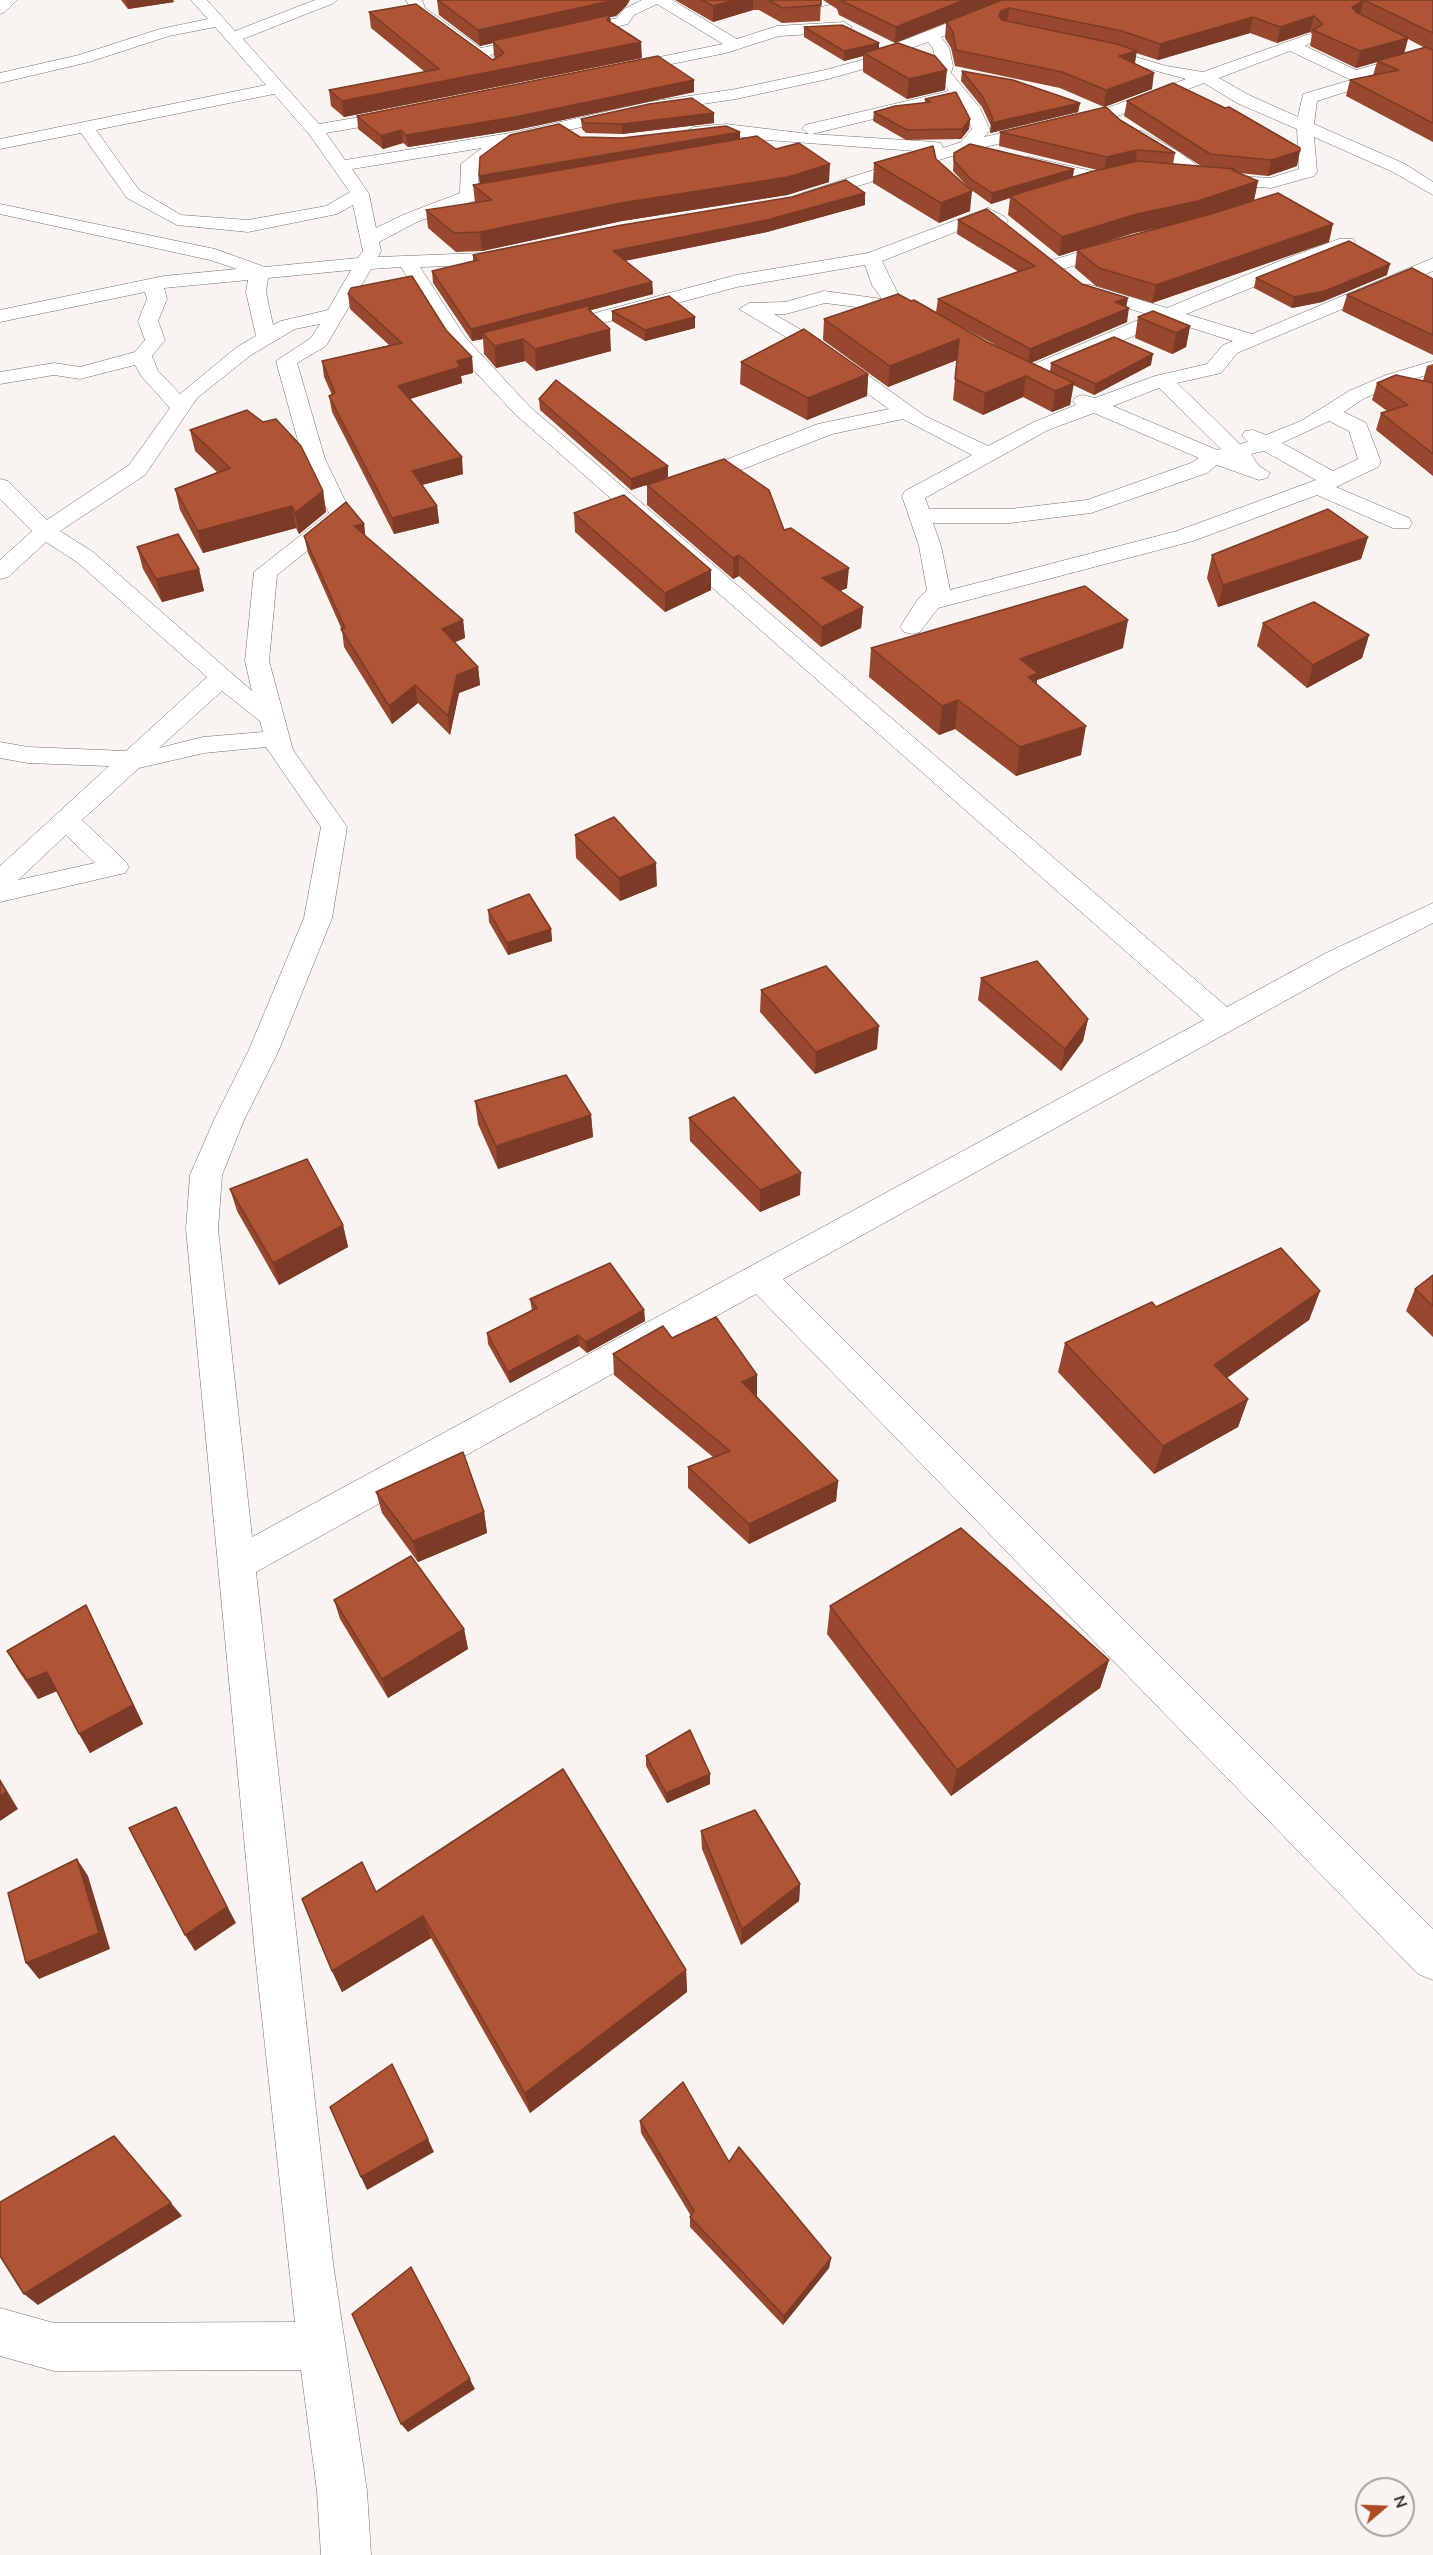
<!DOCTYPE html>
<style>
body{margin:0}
#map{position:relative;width:1433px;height:2555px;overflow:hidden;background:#f9f3f1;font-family:"Nunito Sans",sans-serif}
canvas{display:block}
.north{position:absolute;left:1355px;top:2477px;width:60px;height:60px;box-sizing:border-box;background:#f9f3f1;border:2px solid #a6a1a0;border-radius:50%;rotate:71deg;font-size:16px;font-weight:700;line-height:24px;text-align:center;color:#292726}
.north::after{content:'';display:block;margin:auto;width:21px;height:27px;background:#af4824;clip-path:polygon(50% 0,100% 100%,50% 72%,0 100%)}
</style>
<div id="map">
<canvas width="1433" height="2555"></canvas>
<div class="north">N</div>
</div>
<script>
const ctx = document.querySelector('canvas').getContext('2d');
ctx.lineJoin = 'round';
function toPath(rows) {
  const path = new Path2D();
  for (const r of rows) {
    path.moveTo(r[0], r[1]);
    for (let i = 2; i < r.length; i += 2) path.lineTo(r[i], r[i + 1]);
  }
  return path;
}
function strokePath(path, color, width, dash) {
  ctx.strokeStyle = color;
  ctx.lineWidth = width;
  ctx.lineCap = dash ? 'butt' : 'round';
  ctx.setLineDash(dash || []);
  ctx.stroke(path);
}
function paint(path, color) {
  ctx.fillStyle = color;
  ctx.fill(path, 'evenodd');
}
const minor = toPath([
 [0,0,17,0,5,12,0,14,0,0],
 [191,0,207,0,235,31,315,0,337,0,334,3,243,39,319,124,401,110,407,111,409,115,407,119,326,133,345,160,516,132,649,102,736,89,825,70,891,52,899,42,1007,0,1029,0,1026,3,941,37,949,48,953,66,951,73,980,108,990,130,984,137,1104,109,1186,79,1087,52,1085,49,1087,46,1093,44,1166,66,1203,72,1309,34,1317,39,1305,46,1356,70,1417,53,1425,58,1423,61,1369,76,1373,81,1371,84,1317,101,1314,124,1405,164,1433,182,1433,195,1393,172,1314,137,1317,172,1314,176,1271,188,1197,182,1167,160,1130,139,1127,135,1130,131,1142,131,1179,152,1209,174,1270,178,1299,169,1297,129,1237,103,1204,83,1115,117,972,150,963,156,952,156,808,202,802,201,799,197,802,193,929,152,754,139,726,134,694,137,685,132,694,127,726,124,809,134,802,129,805,125,949,91,935,74,937,66,933,48,928,42,911,48,903,58,828,79,736,99,649,112,510,143,479,166,478,189,518,183,524,184,527,188,524,192,473,201,417,222,379,242,381,251,378,257,482,253,516,246,523,248,525,252,523,256,482,265,420,267,465,337,530,407,1227,1007,1326,953,1433,903,1433,923,1346,967,783,1279,1433,1929,1433,1980,1418,1974,756,1294,256,1572,333,2263,367,2491,371,2555,321,2555,317,2491,301,2370,54,2371,0,2356,0,2308,54,2323,295,2322,255,1953,186,1229,190,1175,214,1120,248,1052,304,918,321,827,266,747,204,753,139,768,82,820,125,861,129,867,125,873,0,902,0,866,109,766,28,763,0,758,0,742,28,747,126,751,207,677,77,562,46,542,8,577,0,579,0,560,32,531,0,499,0,479,8,481,47,520,129,465,170,408,142,377,135,365,80,379,54,375,0,384,0,372,54,363,80,367,135,352,145,340,138,321,147,299,145,292,0,322,0,310,164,276,237,269,210,260,0,214,0,204,215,249,265,267,358,258,363,251,353,205,337,214,248,232,177,225,127,198,81,133,0,149,0,139,266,85,215,27,169,36,89,62,0,83,0,73,79,55,160,29,208,19,191,0],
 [1290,51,1351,80,1303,94,1298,117,1249,95,1219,78,1290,51],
 [274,94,309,134,350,192,326,206,248,220,181,215,139,190,96,130,274,94],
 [956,99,964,109,972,129,961,142,943,148,941,143,935,142,812,134,956,99],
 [482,148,461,164,460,193,405,214,376,228,369,194,352,169,482,148],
 [401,267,450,345,516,415,1204,1020,252,1537,218,1229,222,1175,244,1120,278,1052,332,918,347,827,293,750,269,661,277,575,352,515,325,459,297,363,326,346,371,269,401,267],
 [351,270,328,310,281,321,273,325,266,292,268,278,351,270],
 [248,280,246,292,256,336,237,347,180,394,158,371,152,356,165,340,158,321,167,299,164,288,248,280],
 [320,324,311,338,276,361,303,459,329,513,254,572,245,661,252,691,93,552,60,531,145,475,197,398,251,355,295,329,320,324],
 [222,691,260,721,263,732,203,737,159,748,222,691],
 [66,835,95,863,18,880,66,835],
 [406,0,422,0,425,8,481,48,617,18,624,9,642,0,672,0,737,39,777,26,844,22,852,27,844,32,779,36,726,53,622,74,616,72,614,69,616,66,723,44,657,4,634,15,628,24,490,55,528,86,530,90,522,95,516,94,472,56,413,13,406,0],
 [809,0,838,0,835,3,815,8,810,6,807,3,809,0],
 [1029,157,1110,175,1113,179,1104,184,1023,166,1020,162,1023,158,1029,157],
 [988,208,1005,217,1008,221,1005,225,999,227,986,220,882,261,898,294,935,316,938,320,935,324,921,324,903,313,825,303,786,314,774,314,820,341,925,416,988,446,1034,422,1076,405,1073,401,1076,397,1083,395,1095,398,1155,376,1207,364,1223,345,1233,341,1169,321,1034,378,1020,378,1017,374,1020,370,1150,315,1077,293,1074,289,1077,285,1091,285,1167,308,1282,260,1339,239,1353,239,1355,243,1353,247,1186,314,1252,334,1433,258,1433,271,1237,353,1221,373,1177,383,1240,444,1248,442,1242,436,1245,431,1253,430,1266,435,1301,421,1349,391,1386,375,1433,361,1433,373,1400,383,1363,399,1344,412,1366,423,1381,462,1378,467,1336,487,1409,518,1412,523,1409,528,1393,528,1317,495,1193,541,938,608,920,632,912,634,904,632,900,627,918,599,927,590,919,546,902,496,905,491,972,455,903,419,832,434,700,486,684,486,681,481,684,476,818,424,889,409,806,349,739,309,749,303,785,302,824,291,882,299,872,285,865,265,737,287,554,336,547,334,544,330,547,326,736,275,868,253,988,208],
 [1159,388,1221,449,1217,450,1113,406,1159,388],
 [1094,413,1199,458,1191,463,1087,500,1010,509,929,509,925,498,1048,430,1094,413],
 [1329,421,1349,431,1358,459,1333,471,1282,443,1329,421],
 [1264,451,1316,480,1177,531,950,590,941,546,933,523,1010,523,1091,513,1207,473,1217,465,1259,480,1267,478,1270,473,1259,466,1251,454,1264,451],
 [1120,240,1127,242,1129,246,1127,250,1056,271,1047,265,1049,261,1120,240]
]);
strokePath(minor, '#736e6c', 1);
paint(minor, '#fff');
paint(toPath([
 [121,0,173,0,174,2,128,9],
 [437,0,627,5,616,16,610,17,611,22,642,58,344,117,331,106,329,90,425,72,371,28,369,12,493,60,495,58,494,56,493,43,480,46,439,15],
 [675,0,821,0,820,21,782,23,759,10,753,10,713,22],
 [823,0,1433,0,1433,142,1346,96,1350,80,1373,75,1377,62,1356,68,1310,46,1312,34,1310,32,1277,43,1250,33,1158,60,1136,53,1135,64,1152,89,1104,107,1060,88,955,66,951,48,945,38,946,23,895,43,839,15,837,9],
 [1408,39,1425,48,1404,53],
 [804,27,879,43,879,49,945,90,907,99,863,72,863,56,844,61,804,37],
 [962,71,1080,103,1078,112,990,133,991,126,982,107,961,81],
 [694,80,694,92,516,130,408,147,403,143,383,149,358,129,357,116],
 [925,99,970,119,969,129,961,139,906,140,873,121,874,112,925,103],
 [1127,101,1297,166,1268,176,1239,173,1258,181,1254,200,1210,215,1329,242,1152,303,1096,286,1075,268,1077,250,1059,256,1008,215,1010,198,991,204,970,189,953,171,954,153,1074,169,1073,177,1097,170,999,146,1000,132,1120,120,1175,153,1173,164,1201,166,1124,116],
 [1173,225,1084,248,1134,233],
 [714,113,714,123,622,134,586,133,582,129,581,119],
 [740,132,740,139,776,149,829,182,787,195,622,221,482,251,456,252,428,228,426,210,475,203,473,185,480,184,479,176,580,137,622,138],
 [936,159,970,211,939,223,873,183,874,163],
 [865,205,767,232,625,261,652,282,653,294,591,310,592,312,611,351,536,371,525,361,496,368,484,354,483,339,472,341,433,283,432,271,473,261,473,255],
 [958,220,1127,307,1127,322,1031,363,1050,372,1051,363,1151,365,1094,395,1073,385,1070,405,1052,412,1023,397,983,415,953,400,957,360,888,387,823,340,824,319,911,301,936,312,938,299,1019,272,957,234],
 [951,321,999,347,987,342],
 [1387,275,1322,302,1292,308,1254,288,1256,278],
 [1433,279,1433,355,1342,311,1347,295],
 [348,294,446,330,472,357,473,373,461,376,462,383,410,399,463,474,422,485,437,506,439,523,394,534,332,412,329,396,332,395,324,377,322,361,389,345,350,309],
 [612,311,695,317,695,328,645,341,612,321],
 [1138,317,1190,326,1186,347,1172,354,1135,338],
 [741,362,868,374,867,396,807,420,740,384],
 [1433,364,1433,476,1376,430,1381,413,1387,411,1372,400,1377,383,1423,381,1427,366],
 [539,399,668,477,653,483,784,530,847,588,840,591,863,607,861,628,821,647,739,576,733,579,647,505,647,485,631,490,540,410],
 [190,430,323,491,326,512,299,534,296,528,203,553,180,510,175,489,217,472,195,451],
 [574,513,711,590,665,612,575,532],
 [364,524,365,536,463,620,465,638,455,642,478,667,480,685,459,693,450,735,418,703,392,724,344,647,342,630,308,553,304,536],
 [1368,537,1361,559,1218,607,1207,578,1212,555],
 [137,547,199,569,204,591,162,602,143,569],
 [1263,623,1369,635,1362,658,1307,688,1257,646],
 [871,648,1123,648,1037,680,1036,684,1081,755,1016,776,955,729,939,735,869,677],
 [575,835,657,886,620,901,576,858],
 [488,910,551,929,552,941,508,955,489,922],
 [981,978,1088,1019,1083,1041,1061,1071,978,1000],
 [761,990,877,1049,815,1074,760,1012],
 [475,1101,591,1115,593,1137,498,1169,478,1124],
 [689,1118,800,1195,760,1212,690,1141],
 [230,1189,343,1225,348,1247,279,1285,237,1211],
 [1433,1275,1433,1337,1406,1311,1415,1289],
 [1320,1291,1309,1320,1227,1378,1248,1399,1238,1427,1154,1474,1058,1372,1065,1343,1156,1307],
 [530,1299,644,1310,645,1321,587,1353,579,1346,510,1383,488,1344,487,1333,532,1311],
 [672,1338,757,1375,757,1396,756,1396,838,1481,836,1501,749,1544,688,1488,688,1467,713,1457,614,1375,613,1354],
 [376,1492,484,1512,487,1533,418,1562,382,1513],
 [334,1600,464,1629,468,1649,388,1698,340,1619],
 [830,1606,1109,1660,1100,1688,951,1796,827,1634],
 [96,1625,143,1724,90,1753,57,1691,38,1699,18,1670,7,1651],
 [646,1756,710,1784,667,1803,646,1766],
 [701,1831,800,1884,799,1901,741,1945,702,1849],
 [376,1892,686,1970,687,1992,530,2113,431,1938,342,1992,332,1971],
 [640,2121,729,2162,831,2258,829,2268,783,2325,690,2227,690,2217,691,2216,641,2133]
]), '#97482e');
paint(toPath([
 [126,0,173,0,174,2,128,9],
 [615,0,630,0,627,5,616,16,610,17,611,30,492,41,493,43,480,46,478,30],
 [735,0,753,0,753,10,713,22,713,6],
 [964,0,1001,0,895,43,896,27],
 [1364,0,1360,16,1349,23,1352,7],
 [1009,8,1007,24,999,27,999,16,1001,11],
 [1314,16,1310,32,1277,43,1280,27],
 [1253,17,1250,33,1158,60,1160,44],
 [1408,38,1404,54,1377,61,1377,62,1356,68,1360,51],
 [641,42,642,58,344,117,342,101],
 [879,43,878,52,864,53,863,56,844,61,844,51],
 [1137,51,1134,67,1119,56],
 [947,70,945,90,907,99,909,79],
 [1154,73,1152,89,1104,107,1106,90],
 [694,80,694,92,516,130,408,147,406,135],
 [1080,103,1078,112,990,133,991,123],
 [714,113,714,123,622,134,622,124],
 [970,119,969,129,961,139,962,129],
 [401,130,403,143,383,149,381,136],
 [740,132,740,142,480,186,479,176],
 [1137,150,1135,165,1104,172,1106,157],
 [1300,151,1297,166,1268,176,1271,160],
 [830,164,829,182,787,195,622,221,482,251,480,232,621,203],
 [1074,169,1072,179,1010,196,1010,198,991,204,992,193],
 [1258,181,1254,200,1194,220,1134,233,1059,256,1062,237,1137,214],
 [972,191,970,211,939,223,941,203],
 [865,193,865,205,767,232,613,263,613,251],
 [1333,224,1329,242,1152,303,1156,285],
 [1390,264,1387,275,1322,302,1292,308,1294,297],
 [652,282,653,294,591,310,592,326,482,333,483,339,472,341,471,329],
 [1128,298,1126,309,1129,308,1127,322,1028,364,1030,349,1115,302],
 [695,317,695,328,645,341,645,330],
 [1190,326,1186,347,1172,354,1176,333],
 [610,329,611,351,536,371,535,349],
 [523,339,525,361,496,368,495,346],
 [959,339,957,360,888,387,890,366],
 [1153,354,1151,365,1094,395,1096,384],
 [472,357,473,373,461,376,462,383,400,402,398,386,457,361],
 [868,374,867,396,807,420,808,398],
 [1026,376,1023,397,983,415,985,393],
 [1074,383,1070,405,1052,412,1055,391],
 [462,457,463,474,414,487,412,471],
 [668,466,668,477,631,490,631,479],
 [323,491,326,512,299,534,295,513],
 [292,506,296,528,203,553,198,531],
 [437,506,439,523,394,534,392,518],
 [364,524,366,542,354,526],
 [1368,537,1361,559,1218,607,1223,585],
 [739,555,739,576,733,579,733,558],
 [849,568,847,588,821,599,822,578],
 [199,569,204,591,162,602,156,579],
 [711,570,711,590,665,612,665,593],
 [863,607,861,628,821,647,822,627],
 [463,620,465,638,444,647,442,629],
 [1128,620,1123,648,1037,680,1034,702,1020,659],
 [1369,635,1362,658,1307,688,1313,665],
 [478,667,480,685,459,693,450,735,448,716,457,675],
 [415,685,418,703,392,724,389,706],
 [958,700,955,729,939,735,942,706],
 [1086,726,1081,755,1016,776,1020,747],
 [656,863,657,886,620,901,619,878],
 [551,929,552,941,508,955,507,943],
 [1088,1019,1083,1041,1061,1071,1065,1049],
 [879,1026,877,1049,815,1074,816,1052],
 [591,1115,593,1137,498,1169,496,1146],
 [801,1173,800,1195,760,1212,760,1190],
 [343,1225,348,1247,279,1285,273,1263],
 [1320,1291,1309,1320,1205,1393,1214,1365],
 [644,1310,645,1321,587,1353,586,1342],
 [578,1335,579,1346,510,1383,508,1372],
 [757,1375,757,1396,742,1404,742,1382],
 [1248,1399,1238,1427,1154,1474,1163,1446],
 [838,1481,836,1501,749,1544,749,1524],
 [484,1512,487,1533,418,1562,413,1541],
 [86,1605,143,1724,90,1753,79,1734],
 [464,1629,468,1649,388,1698,382,1679],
 [1109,1660,1100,1688,951,1796,957,1770],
 [47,1672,57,1691,38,1699,27,1680],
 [710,1774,710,1784,667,1803,666,1793],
 [0,1779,18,1809,0,1821],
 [185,1825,236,1923,195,1951,185,1935],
 [77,1859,88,1876,110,1949,39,1979,26,1963],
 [800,1884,799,1901,741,1945,742,1929],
 [423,1916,431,1938,342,1992,332,1971],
 [686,1970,687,1992,530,2113,525,2093],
 [114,2136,182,2216,38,2305,24,2294],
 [428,2139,434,2152,367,2190,361,2177],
 [831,2258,829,2268,783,2325,784,2316],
 [411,2267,475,2389,408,2432,401,2424]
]), '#7b3b26');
const building = toPath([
 [438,0,615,0,478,30,438,0],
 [702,0,735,0,713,6,702,0],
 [769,0,821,0,821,5,782,8,769,0],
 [840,0,964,0,896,27,840,0],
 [1002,0,1433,0,1433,33,1364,0,1352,7,1356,12,1408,38,1360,51,1313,30,1323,24,1314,16,1280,27,1253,17,1160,44,1122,31,1009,8,1001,11,999,16,1002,20,1117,44,1137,51,1119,56,1154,73,1106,90,1062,72,956,50,953,32,946,22,1002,0],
 [416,4,493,60,504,53,492,41,610,15,607,20,641,42,342,101,329,90,439,69,369,12,416,4],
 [842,25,879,43,844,51,804,27,842,25],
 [898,43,935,56,947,70,909,79,864,53,898,43],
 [1426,47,1433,50,1433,123,1350,80,1399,70,1377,61,1426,47],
 [658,56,694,80,515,117,406,135,401,130,381,136,357,116,658,56],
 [962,71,1013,80,1080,103,991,123,993,119,983,97,962,71],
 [1173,83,1225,108,1229,107,1300,148,1300,151,1271,160,1210,154,1127,101,1173,83],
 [956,92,970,119,962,129,907,130,874,112,895,106,931,102,925,99,956,92],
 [692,98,714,113,622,124,585,123,581,119,649,104,692,98],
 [1106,107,1120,120,1175,153,1137,150,1106,157,1000,132,1106,107],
 [559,124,580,137,622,138,726,126,740,132,479,176,480,157,510,135,559,124],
 [757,136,776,149,799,143,830,164,788,177,621,203,480,232,454,233,426,210,492,200,473,185,757,136],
 [970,144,1074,169,992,193,971,179,954,161,954,153,970,144],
 [933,146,936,159,972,191,941,203,874,163,933,146],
 [1138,161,1235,169,1232,170,1258,181,1198,201,1137,214,1062,237,1010,196,1090,172,1138,161],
 [846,180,865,193,767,220,613,251,652,282,471,329,432,271,478,260,473,255,622,225,792,197,846,180],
 [1278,193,1333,224,1156,285,1099,268,1077,250,1211,214,1278,193],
 [987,209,1082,284,1128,298,1115,302,1129,308,1030,349,938,299,1035,266,958,220,987,209],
 [1349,241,1390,264,1325,291,1294,297,1256,278,1349,241],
 [1412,268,1433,279,1433,335,1347,295,1412,268],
 [412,276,446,330,472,357,457,361,460,367,398,386,462,457,412,471,437,506,392,518,329,396,335,393,322,361,402,343,348,294,351,288,412,276],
 [898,294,911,301,914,300,987,342,1074,383,1055,391,1026,376,985,393,955,379,959,339,890,366,824,319,898,294],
 [669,296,695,317,645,330,612,311,669,296],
 [591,305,588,309,610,329,535,349,523,339,495,346,482,333,591,305],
 [1153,311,1190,326,1176,333,1138,317,1153,311],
 [804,329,868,374,808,398,741,362,804,329],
 [1114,337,1153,354,1096,384,1051,363,1114,337],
 [1396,375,1433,383,1433,454,1381,413,1408,405,1377,383,1396,375],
 [556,380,668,466,631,479,539,399,556,380],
 [247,410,263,422,276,419,301,446,323,491,295,513,292,506,198,531,175,489,230,468,190,430,247,410],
 [724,459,769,490,784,530,791,528,849,568,822,578,863,607,822,627,739,555,733,558,647,485,724,459],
 [624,495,711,570,665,593,574,513,624,495],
 [346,502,364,524,354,526,463,620,442,629,478,667,457,675,448,716,415,685,389,706,341,629,345,628,304,536,346,502],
 [1328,509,1368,537,1223,585,1212,555,1328,509],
 [178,534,199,569,156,579,137,547,178,534],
 [1085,586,1128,620,1020,659,1038,673,1028,677,1086,726,1020,747,958,700,942,706,871,648,1085,586],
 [1314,602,1369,635,1313,665,1263,623,1314,602],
 [614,817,656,863,619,878,575,835,614,817],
 [529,894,551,929,507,943,488,910,529,894],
 [1037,961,1088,1019,1065,1049,981,978,1037,961],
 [826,966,879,1026,816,1052,761,990,826,966],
 [566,1075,591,1115,496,1146,475,1101,566,1075],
 [734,1097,801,1173,760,1190,689,1118,734,1097],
 [307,1159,343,1225,273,1263,230,1189,307,1159],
 [1281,1248,1320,1291,1214,1365,1248,1399,1163,1446,1065,1343,1152,1302,1156,1307,1281,1248],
 [610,1263,644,1310,586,1342,578,1335,508,1372,487,1333,537,1308,530,1299,610,1263],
 [1433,1275,1433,1306,1415,1289,1433,1275],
 [716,1317,757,1375,742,1382,838,1481,749,1524,688,1467,730,1451,613,1354,663,1326,672,1338,716,1317],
 [463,1452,484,1512,413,1541,376,1492,463,1452],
 [961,1528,1109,1660,957,1770,830,1606,961,1528],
 [411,1556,464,1629,382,1679,334,1600,411,1556],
 [86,1605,133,1705,79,1734,47,1672,27,1680,7,1651,86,1605],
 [690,1730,710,1774,666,1793,646,1756,690,1730],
 [563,1769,686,1970,525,2093,423,1916,332,1971,302,1899,362,1862,376,1892,563,1769],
 [0,1781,6,1792,0,1796,0,1781],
 [176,1807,227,1907,185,1935,129,1828,176,1807],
 [755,1810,800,1884,742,1929,701,1831,755,1810],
 [77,1859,99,1933,26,1963,8,1893,77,1859],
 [392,2064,428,2139,361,2177,330,2107,392,2064],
 [683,2082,729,2162,739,2147,831,2258,784,2316,690,2217,694,2211,640,2121,683,2082],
 [114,2136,171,2203,24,2294,0,2256,0,2202,114,2136],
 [411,2267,470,2379,401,2424,352,2314,411,2267]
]);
paint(building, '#b05436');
strokePath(building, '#7b3b26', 1.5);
</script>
